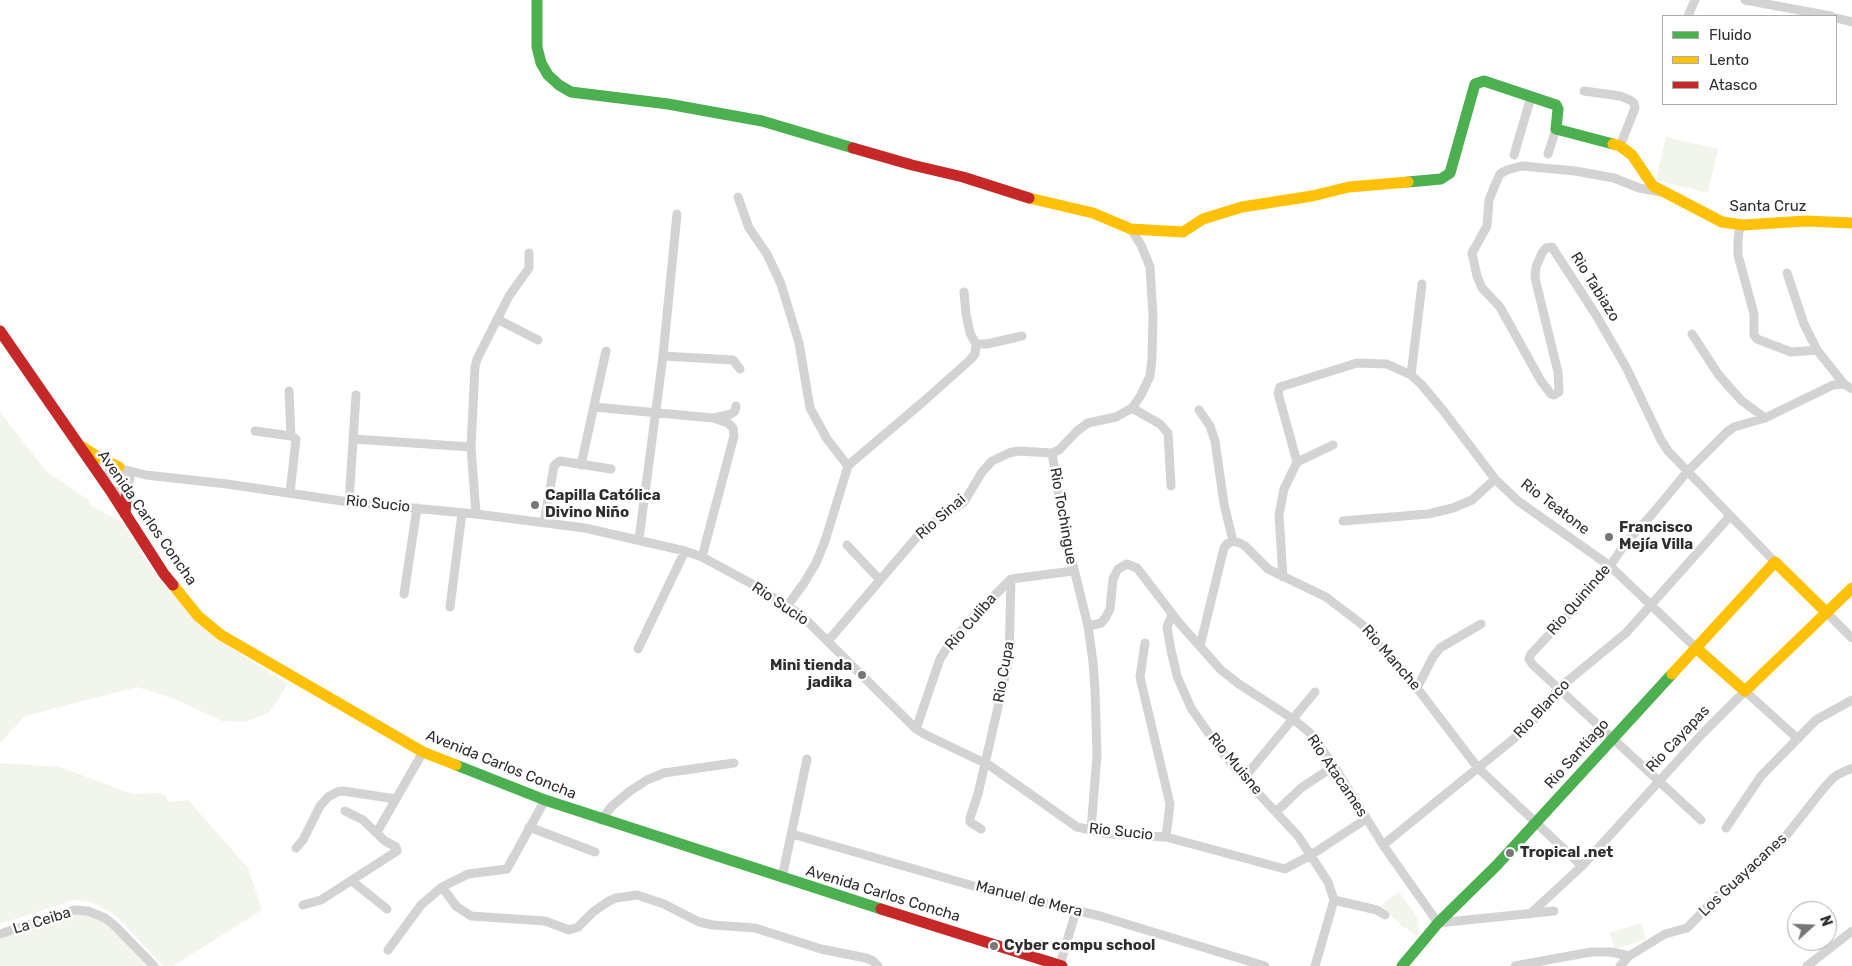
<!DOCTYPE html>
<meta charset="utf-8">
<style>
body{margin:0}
#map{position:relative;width:1852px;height:966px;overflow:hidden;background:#fff;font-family:Rubik,sans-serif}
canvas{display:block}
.legend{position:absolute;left:1662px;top:15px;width:175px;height:90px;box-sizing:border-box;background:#fff;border:1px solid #ababab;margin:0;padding:6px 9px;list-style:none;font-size:15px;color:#2e2e2e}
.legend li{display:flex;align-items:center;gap:10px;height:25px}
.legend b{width:25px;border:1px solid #ababab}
.north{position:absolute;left:1787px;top:901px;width:50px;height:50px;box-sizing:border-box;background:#fff;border:1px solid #ababab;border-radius:50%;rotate:70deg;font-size:14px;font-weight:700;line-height:20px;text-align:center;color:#2e2e2e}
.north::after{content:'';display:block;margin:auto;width:18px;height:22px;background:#777;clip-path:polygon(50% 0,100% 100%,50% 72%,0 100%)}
</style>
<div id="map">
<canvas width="1852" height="966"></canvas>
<ul class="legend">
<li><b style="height:6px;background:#4caf50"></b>Fluido</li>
<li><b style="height:6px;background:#ffc107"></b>Lento</li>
<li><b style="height:6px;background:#c62828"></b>Atasco</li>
</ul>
<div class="north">N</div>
</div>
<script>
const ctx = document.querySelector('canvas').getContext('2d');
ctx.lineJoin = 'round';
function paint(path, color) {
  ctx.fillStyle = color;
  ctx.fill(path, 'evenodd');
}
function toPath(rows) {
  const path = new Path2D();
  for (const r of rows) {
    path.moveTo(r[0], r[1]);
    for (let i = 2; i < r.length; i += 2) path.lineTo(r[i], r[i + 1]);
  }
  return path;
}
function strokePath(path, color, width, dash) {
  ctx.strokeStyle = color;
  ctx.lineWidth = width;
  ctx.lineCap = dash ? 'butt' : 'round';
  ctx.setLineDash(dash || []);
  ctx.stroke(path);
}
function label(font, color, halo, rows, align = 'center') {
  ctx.font = font + ' Rubik,sans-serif';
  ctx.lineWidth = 5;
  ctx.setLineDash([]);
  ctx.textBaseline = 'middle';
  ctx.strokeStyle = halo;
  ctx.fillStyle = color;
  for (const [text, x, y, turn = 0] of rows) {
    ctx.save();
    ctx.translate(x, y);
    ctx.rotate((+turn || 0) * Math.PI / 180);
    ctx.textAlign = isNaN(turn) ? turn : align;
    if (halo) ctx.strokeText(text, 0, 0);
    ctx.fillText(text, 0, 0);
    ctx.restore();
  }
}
paint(toPath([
 [1666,137,1718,149,1708,193,1656,180],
 [0,412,46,471,87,499,92,506,123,523,159,579,194,618,231,648,288,684,269,713,245,722,222,721,175,699,137,687,25,716,0,743,0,752],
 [0,763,60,767,132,794,160,793,166,795,168,802,188,800,248,868,262,910,173,966,163,966,115,915,98,905,90,902,74,900,64,903,0,924],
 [1399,892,1418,918,1419,933,1416,936,1408,929,1404,928,1381,905],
 [89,909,154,966,0,966,0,931],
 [1641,923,1646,939,1615,949,1610,933]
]), '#f1f5eb');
strokePath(toPath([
 [1745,0,1831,16],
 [1688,16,1695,0],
 [1836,18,1852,22],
 [1584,91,1620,96,1630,100,1634,103,1635,108,1620,146],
 [1548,154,1556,129],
 [1514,155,1531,97],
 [1661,192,1639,188,1614,178,1575,171,1522,166,1507,170,1500,174,1495,185,1489,200,1487,226,1472,253,1477,276,1482,288,1500,307,1541,381,1551,394,1554,395,1559,392,1558,372,1535,278,1536,267,1542,253,1546,248,1552,247,1596,315,1626,367,1661,440,1668,451,1775,562],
 [738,197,749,228,767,254,781,284,799,343,810,408,827,439,848,466],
 [1743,225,1739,231,1738,240,1738,255,1754,314,1754,335,1757,339,1791,352,1817,350],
 [1787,273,1804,324,1817,350,1844,384],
 [497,319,538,340],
 [1692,334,1718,374,1731,389,1742,401,1765,418],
 [976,344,987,344,1022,336],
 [663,356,733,360,740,369],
 [1411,375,1422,284],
 [289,391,291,436],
 [594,407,713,418,728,423,733,428,734,436,702,557],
 [1132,408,1160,424,1168,433,1171,486],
 [1199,410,1210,426,1215,441,1224,504,1233,541],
 [714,418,731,414,735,411,736,406],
 [255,431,291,436,296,439,290,493],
 [354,439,471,447],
 [1297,462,1333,445],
 [581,465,606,351],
 [126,470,146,475,227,484,349,502,476,514,585,528,685,551,702,557,752,584,800,614,916,729,926,735,989,765,1077,827,1109,834,1166,837,1285,869,1311,855,1366,819],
 [107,486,105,478,110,470,119,467,128,473,130,479,127,489,121,492,110,490],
 [349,502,356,395],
 [476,514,471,447,475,367,477,359,509,296,529,268,529,253],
 [1343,521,1428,514,1453,508,1472,500,1495,479],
 [544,523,554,466,557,463,560,461,611,469],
 [639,539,663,356,677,214],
 [847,545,880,580],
 [1283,577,1279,515,1284,489,1297,462,1278,393,1280,387,1357,363,1387,364,1411,375,1421,384,1442,409,1495,479,1518,501,1610,566,1696,648],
 [404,594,417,508],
 [788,605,804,583,816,563,825,541,848,466,851,463,924,401,970,360,975,354,976,344,970,333,966,314,964,292],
 [450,607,462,513],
 [1827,613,1852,638],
 [1172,614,1167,627,1171,650,1177,676,1191,708,1221,751,1244,778,1298,836,1328,882,1334,900,1315,966],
 [1088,626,1101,623,1106,617,1110,609,1113,579,1118,569,1127,564,1137,568,1180,624,1221,670,1239,684,1293,719,1309,732,1334,766,1383,845,1438,923,1554,911],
 [828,641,916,538,937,520,964,502,982,472,992,461,1009,453,1018,451,1052,453],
 [1145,643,1140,677,1170,804,1166,837],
 [1200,646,1224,548,1227,544,1233,541,1240,543,1245,546,1268,569,1326,597,1364,626,1392,661,1417,688,1478,768,1582,866],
 [638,649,685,551],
 [1417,688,1433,657,1440,648,1481,624],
 [916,729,940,659,947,648,972,618,1011,579,1073,571],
 [1244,778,1315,692],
 [1277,811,1301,788,1334,766],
 [601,820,612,806,630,791,647,780,664,773,734,763],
 [1701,820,1533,665,1529,659,1531,654,1573,609,1610,566,1625,544,1653,513,1687,472,1727,432,1734,427,1765,418,1833,385,1844,384,1852,389],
 [529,827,595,852],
 [1726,828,1761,776,1816,720,1852,700],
 [981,829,970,822,970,818,978,794,1009,659,1011,579],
 [1091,830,1097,755,1095,690,1093,662,1088,626,1064,528,1052,453,1059,450,1077,431,1088,423,1116,417,1132,408,1141,395,1150,376,1152,358,1153,316,1150,267,1141,245,1131,229],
 [377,832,423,752],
 [792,834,984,889,1100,916,1265,966],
 [1383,845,1511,741,1532,722,1559,688,1626,633,1730,516],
 [296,848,303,840,320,806,328,797,337,792,343,791,396,799],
 [782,878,807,759],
 [352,881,387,909],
 [442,887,456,906,471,916,545,921,569,930,578,927,593,912,609,901,616,898,637,895,664,904,699,922,713,925,755,928,821,949,866,958,873,961,878,966],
 [1334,900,1377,910,1385,915],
 [303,905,321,900,397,851,396,847,385,841,363,820,345,811],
 [1530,914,1582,866,1702,734,1745,691,1798,739],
 [0,934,74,910,88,911,105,918,115,926,154,966],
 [388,950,421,905,442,887,468,874,507,869,545,800],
 [1060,965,1076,911],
 [1515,966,1591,952,1611,952,1629,956],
 [1620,966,1629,956,1665,934,1687,928,1719,895,1782,841,1823,789,1833,778,1839,774,1852,768],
 [1807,966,1852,931]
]), '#d3d3d3', 9);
strokePath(toPath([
 [537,0,537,47,541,63,548,75,559,85,571,92,668,104,762,121,853,148],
 [1408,182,1441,179,1450,173,1475,84,1484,81,1556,105,1558,109,1556,129,1613,144],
 [456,765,545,800,881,909],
 [1402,966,1438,923,1497,865,1672,674]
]), '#4caf50', 11);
strokePath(toPath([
 [1613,144,1620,146,1632,155,1653,186,1722,222,1743,225,1806,221,1852,223],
 [1029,198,1093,213,1131,229,1183,232,1203,219,1242,207,1312,196,1349,187,1408,182],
 [83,447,98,457,119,467],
 [173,585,198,616,221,635,423,752,456,765],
 [1696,648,1745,691,1852,588],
 [1672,674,1775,562,1827,613]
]), '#ffc107', 11);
strokePath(toPath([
 [853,148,912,165,963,177,1029,198],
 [0,331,110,490,164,574,173,585],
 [125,514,127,489],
 [881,909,1062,966]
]), '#c62828', 11);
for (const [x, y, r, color] of [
 [535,505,5,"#777"],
 [1609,537,5,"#777"],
 [862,675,5,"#777"],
 [1510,853,5,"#777"],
 [994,946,5,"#777"]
]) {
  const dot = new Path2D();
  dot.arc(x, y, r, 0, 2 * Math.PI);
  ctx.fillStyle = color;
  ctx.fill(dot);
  strokePath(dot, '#fff', 2);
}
label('15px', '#2e2e2e', '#fff', [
 ["Santa Cruz",1768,207],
 ["Rio Tabiazo",1595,287,58],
 ["Rio Sucio",378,504,6],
 ["Rio Teatone",1555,507,37],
 ["Rio Tochingue",1063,516,80],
 ["Rio Sinai",941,517,-41],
 ["Avenida Carlos Concha",147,518,55],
 ["Rio Quininde",1579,600,-49],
 ["Rio Sucio",780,604,34],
 ["Rio Culiba",971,622,-49],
 ["Rio Manche",1391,658,49],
 ["Rio Cupa",1004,672,-80],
 ["Rio Blanco",1542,709,-47],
 ["Rio Cayapas",1678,739,-47],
 ["Rio Santiago",1577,754,-48],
 ["Rio Muisne",1235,764,50],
 ["Avenida Carlos Concha",501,765,22],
 ["Rio Atacames",1337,776,56],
 ["Rio Sucio",1121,832,6],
 ["Los Guayacanes",1743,875,-43],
 ["Avenida Carlos Concha",883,894,17],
 ["Manuel de Mera",1029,899,14],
 ["La Ceiba",42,921,-17]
]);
label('bold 15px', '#2e2e2e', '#fff', [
 ["Capilla Católica",545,496],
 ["Divino Niño",545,513],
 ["Francisco",1619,528],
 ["Mejía Villa",1619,545],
 ["Mini tienda",852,666,"right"],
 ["jadika",852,683,"right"],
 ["Tropical .net",1520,853],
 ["Cyber compu school",1004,946]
], 'left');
</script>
